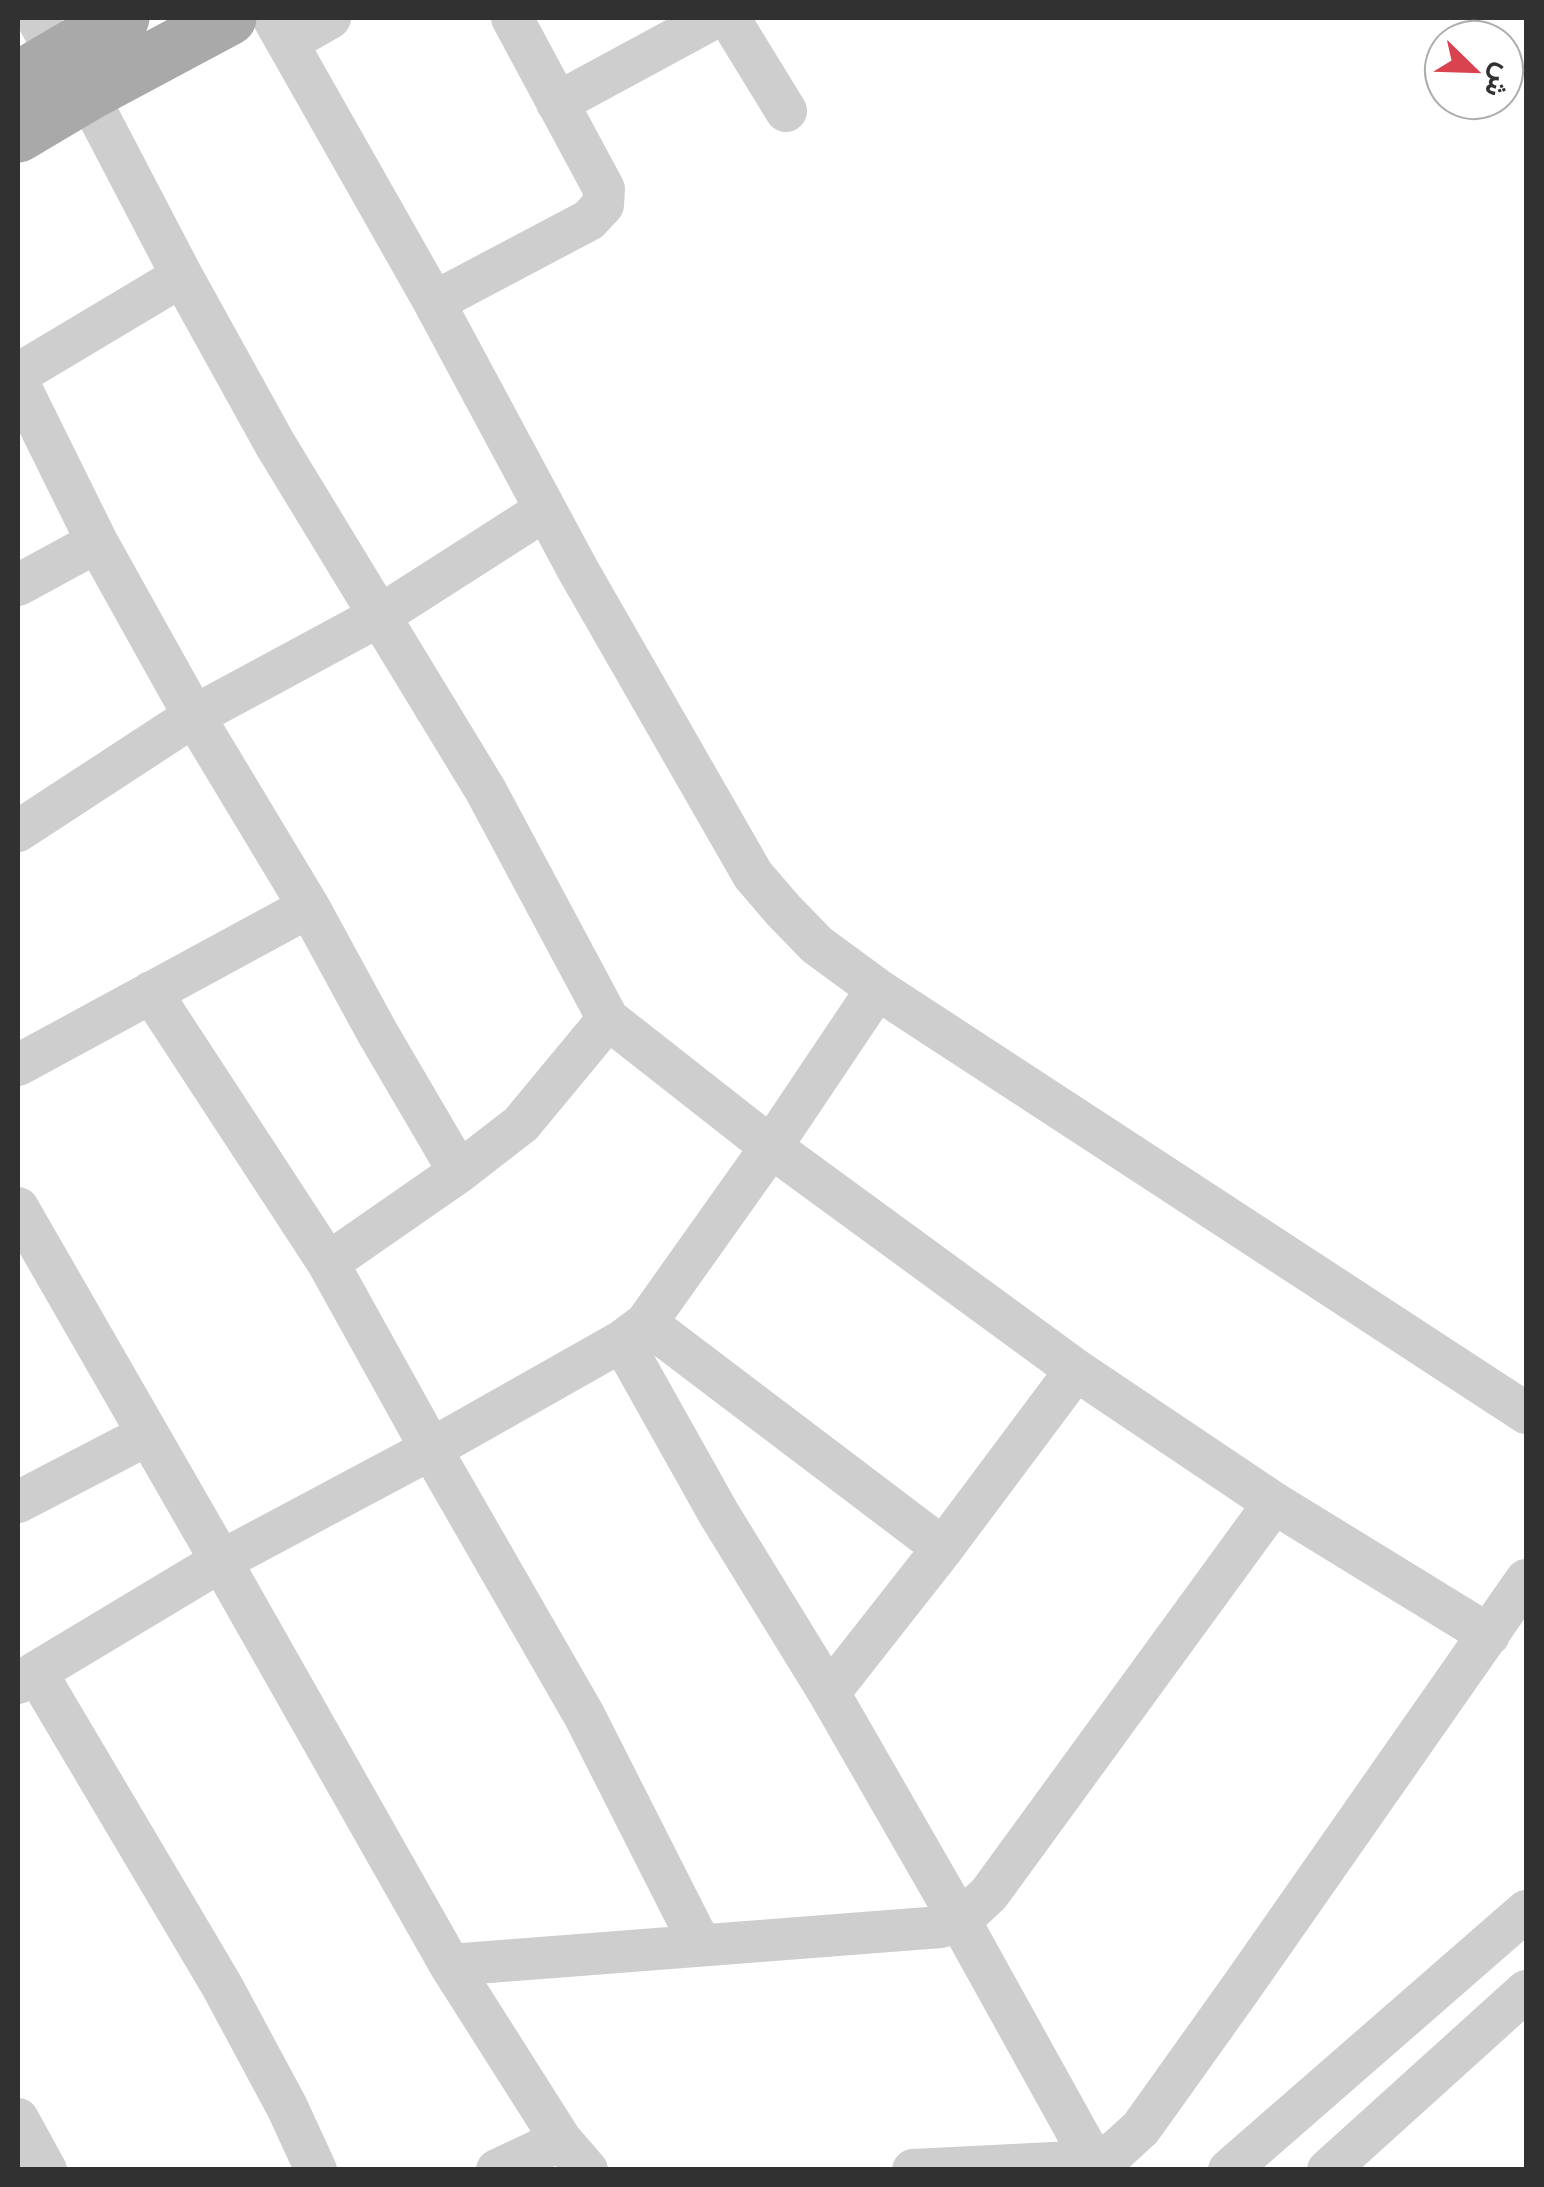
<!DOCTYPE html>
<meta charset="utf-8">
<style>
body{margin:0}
#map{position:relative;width:1544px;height:2187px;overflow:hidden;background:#fff;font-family:"Golos Text",Vazirmatn,sans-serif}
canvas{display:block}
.frame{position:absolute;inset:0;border:20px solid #313131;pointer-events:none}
.north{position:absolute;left:1424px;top:20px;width:100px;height:100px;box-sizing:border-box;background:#fff;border:2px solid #adadad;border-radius:50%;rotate:113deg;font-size:28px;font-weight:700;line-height:40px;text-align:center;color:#313131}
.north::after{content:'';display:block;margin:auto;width:35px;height:45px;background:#d9424f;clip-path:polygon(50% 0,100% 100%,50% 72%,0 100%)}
</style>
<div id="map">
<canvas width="1544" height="2187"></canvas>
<div class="frame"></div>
<div class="north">ش</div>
</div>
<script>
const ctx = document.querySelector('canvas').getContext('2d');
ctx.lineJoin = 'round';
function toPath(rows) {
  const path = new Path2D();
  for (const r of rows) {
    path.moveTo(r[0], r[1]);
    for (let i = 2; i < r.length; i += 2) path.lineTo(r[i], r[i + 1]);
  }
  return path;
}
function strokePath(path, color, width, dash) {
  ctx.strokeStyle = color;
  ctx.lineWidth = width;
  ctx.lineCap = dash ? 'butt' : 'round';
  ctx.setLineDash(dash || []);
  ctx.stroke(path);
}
strokePath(toPath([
 [37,18,58,56],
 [273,18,434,302,578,570,753,875,783,910,817,945,877,989,1526,1413],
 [729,18,786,111],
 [288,42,330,18],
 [87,94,182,276,275,444,486,791,608,1019,771,1147,646,1323,622,1341,719,1514,829,1693,960,1921,1093,2161],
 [557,103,714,18],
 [434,302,589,220,603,205,604,189,512,18],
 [18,374,182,276],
 [18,382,97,542,194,716,309,907,377,1032,459,1172],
 [18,585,97,542],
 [18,831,194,716,381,615,545,510],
 [877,989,771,1147,1076,1370,1274,1503,1489,1635],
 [151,992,328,1263],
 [18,1065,309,907],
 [18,1208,221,1561,450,1965,561,2140,587,2170],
 [646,1323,943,1548],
 [622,1341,431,1449,584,1715,700,1944],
 [18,1502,147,1435],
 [36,1672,222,1986,287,2107,316,2170],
 [18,1683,221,1561,431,1449,328,1263,459,1172,521,1124,608,1019],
 [829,1693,943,1548,1076,1370],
 [450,1965,941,1927,960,1921,989,1894,1274,1503],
 [18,2119,46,2170],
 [497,2170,561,2140],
 [913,2170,1093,2161,1116,2151,1141,2128,1243,1985,1526,1580],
 [1229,2170,1526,1911],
 [1328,2170,1526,1991]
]), '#cecece', 42);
strokePath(toPath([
 [18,79,122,18],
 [18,135,87,94,229,18]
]), '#a9a9a9', 55);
</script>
